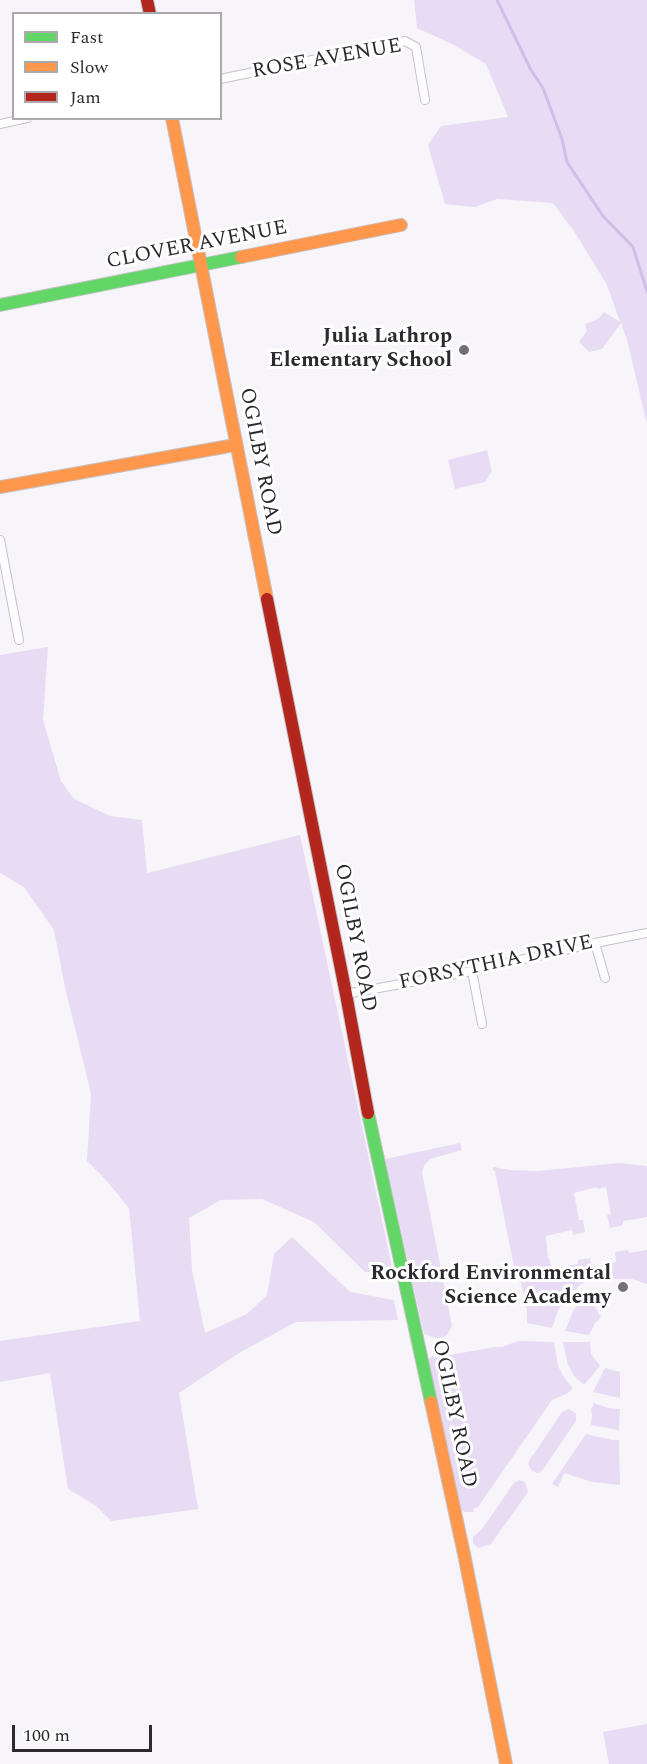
<!DOCTYPE html>
<style>
body{margin:0}
#map{position:relative;width:647px;height:1764px;overflow:hidden;background:#f7f4fa;font-family:Spectral,serif}
canvas{display:block}
.legend{position:absolute;left:12px;top:12px;width:210px;height:108px;box-sizing:border-box;background:#fff;border:2px solid #aba9ac;margin:0;padding:8px 10px;list-style:none;font-size:18px;color:#2c2930}
.legend li{display:flex;align-items:center;gap:12px;height:30px}
.legend b{width:30px;border:2px solid #aba9ac}
.scale{position:absolute;left:12px;top:1725px;width:140px;height:27px;box-sizing:border-box;border:3px solid #2c2930;border-top:0;padding-left:8px;font-size:18px;line-height:21px;white-space:nowrap;color:#2c2930;-webkit-text-stroke:4px #fff;paint-order:stroke}
</style>
<div id="map">
<canvas width="647" height="1764"></canvas>
<ul class="legend">
<li><b style="height:8px;background:#63d668"></b>Fast</li>
<li><b style="height:8px;background:#ff974d"></b>Slow</li>
<li><b style="height:8px;background:#b3261e"></b>Jam</li>
</ul>
<div class="scale">100 m</div>
</div>
<script>
const ctx = document.querySelector('canvas').getContext('2d');
ctx.lineJoin = 'round';
function paint(path, color) {
  ctx.fillStyle = color;
  ctx.fill(path, 'evenodd');
}
function toPath(rows) {
  const path = new Path2D();
  for (const r of rows) {
    path.moveTo(r[0], r[1]);
    for (let i = 2; i < r.length; i += 2) path.lineTo(r[i], r[i + 1]);
  }
  return path;
}
function strokePath(path, color, width, dash) {
  ctx.strokeStyle = color;
  ctx.lineWidth = width;
  ctx.lineCap = dash ? 'butt' : 'round';
  ctx.setLineDash(dash || []);
  ctx.stroke(path);
}
function label(font, color, halo, rows, align = 'center') {
  ctx.font = font + ' Spectral,serif';
  ctx.lineWidth = 6;
  ctx.setLineDash([]);
  ctx.textBaseline = 'middle';
  ctx.strokeStyle = halo;
  ctx.fillStyle = color;
  for (const [text, x, y, turn = 0] of rows) {
    ctx.save();
    ctx.translate(x, y);
    ctx.rotate((+turn || 0) * Math.PI / 180);
    ctx.textAlign = isNaN(turn) ? turn : align;
    if (halo) ctx.strokeText(text, 0, 0);
    ctx.fillText(text, 0, 0);
    ctx.restore();
  }
}
paint(toPath([
 [414,0,647,0,647,424,627,340,621,323,602,349,589,352,579,342,587,331,585,324,598,319,604,312,620,322,607,285,574,231,553,203,497,199,475,207,445,204,428,145,441,126,508,117,486,64,452,44,417,28],
 [487,450,492,471,485,482,455,489,448,460],
 [48,647,43,720,61,781,74,799,110,816,142,820,147,873,300,835,393,1272,365,1272,314,1222,262,1199,221,1200,189,1218,192,1270,205,1333,247,1314,267,1295,274,1254,292,1237,350,1292,394,1300,398,1320,296,1322,239,1353,179,1393,198,1509,111,1521,95,1505,68,1489,50,1373,0,1382,0,1341,140,1321,129,1208,106,1180,87,1161,91,1094,65,987,54,930,24,887,0,873,0,655],
 [460,1143,462,1150,430,1159,424,1166,422,1172,452,1326,447,1335,439,1339,424,1334,385,1159],
 [619,1163,647,1166,647,1217,623,1221,623,1225,610,1228,607,1215,611,1214,606,1187,598,1189,597,1187,574,1193,579,1220,583,1220,585,1232,573,1235,572,1230,546,1236,548,1258,549,1258,552,1269,578,1264,578,1260,590,1258,594,1277,580,1285,568,1296,558,1310,552,1328,527,1323,527,1310,519,1274,515,1272,495,1171,492,1170,494,1167,509,1170,538,1171],
 [628,1250,629,1253,647,1250,647,1284,632,1279,610,1279,607,1264,616,1262,615,1252],
 [588,1295,601,1317,595,1323,589,1335,565,1331,574,1309],
 [518,1341,554,1342,558,1366,565,1379,573,1388,568,1393,552,1400,478,1507,473,1509,474,1512,465,1512,459,1508,427,1361,433,1355,434,1358,494,1347,502,1347],
 [563,1342,590,1342,591,1354,600,1366,584,1385,575,1377,568,1365],
 [605,1368,620,1372,620,1398,593,1392],
 [594,1403,608,1408,620,1409,619,1430,591,1425,592,1415,591,1410],
 [569,1409,576,1413,576,1421,542,1471,538,1473,532,1471,528,1464,529,1461,562,1412],
 [586,1434,612,1440,619,1440,620,1485,592,1482,564,1473,558,1487,552,1484],
 [519,1480,525,1482,528,1492,491,1544,478,1548,473,1543,473,1537,482,1529,514,1483],
 [647,1724,647,1764,609,1764,603,1732]
]), '#e8dcf4');
strokePath(toPath([
 [497,0,531,70,543,88,562,139,567,162,603,216,633,247,647,291]
]), '#d2bce9', 3);
const street = toPath([
 [220,79,405,41,416,47,425,100],
 [0,124,27,118],
 [0,540,19,640],
 [595,943,605,978],
 [472,971,482,1024],
 [346,994,472,971,595,943,647,933]
]);
const fast = toPath([
 [0,305,241,257],
 [368,1113,431,1402]
]);
const slow = toPath([
 [172,118,267,599],
 [241,257,401,225],
 [0,487,235,445],
 [431,1402,464,1554,506,1764]
]);
const jam = toPath([
 [147,0,150,14],
 [267,599,346,994,368,1113]
]);
strokePath(street, '#c5c2c8', 10);
strokePath(fast, '#c5c2c8', 14);
strokePath(slow, '#c5c2c8', 14);
strokePath(jam, '#c5c2c8', 14);
strokePath(street, '#fefdfe', 8);
strokePath(fast, '#63d668', 12);
strokePath(slow, '#ff974d', 12);
strokePath(jam, '#b3261e', 12);
for (const [x, y, r, color] of [
 [464,350,6,"#737077"],
 [623,1287,6,"#737077"]
]) {
  const dot = new Path2D();
  dot.arc(x, y, r, 0, 2 * Math.PI);
  ctx.fillStyle = color;
  ctx.fill(dot);
  strokePath(dot, '#fff', 2);
}
label('21px', '#2c2930', '#fff', [
 ["ROSE AVENUE",327,60,-10],
 ["CLOVER AVENUE",197,246,-11],
 ["OGILBY ROAD",259,462,79],
 ["OGILBY ROAD",354,938,79],
 ["FORSYTHIA DRIVE",496,964,-12],
 ["OGILBY ROAD",453,1414,78]
]);
label('bold 21px', '#2c2930', '#fff', [
 ["Julia Lathrop",452,338],
 ["Elementary School",452,362],
 ["Rockford Environmental",611,1275],
 ["Science Academy",611,1299]
], 'right');
</script>
